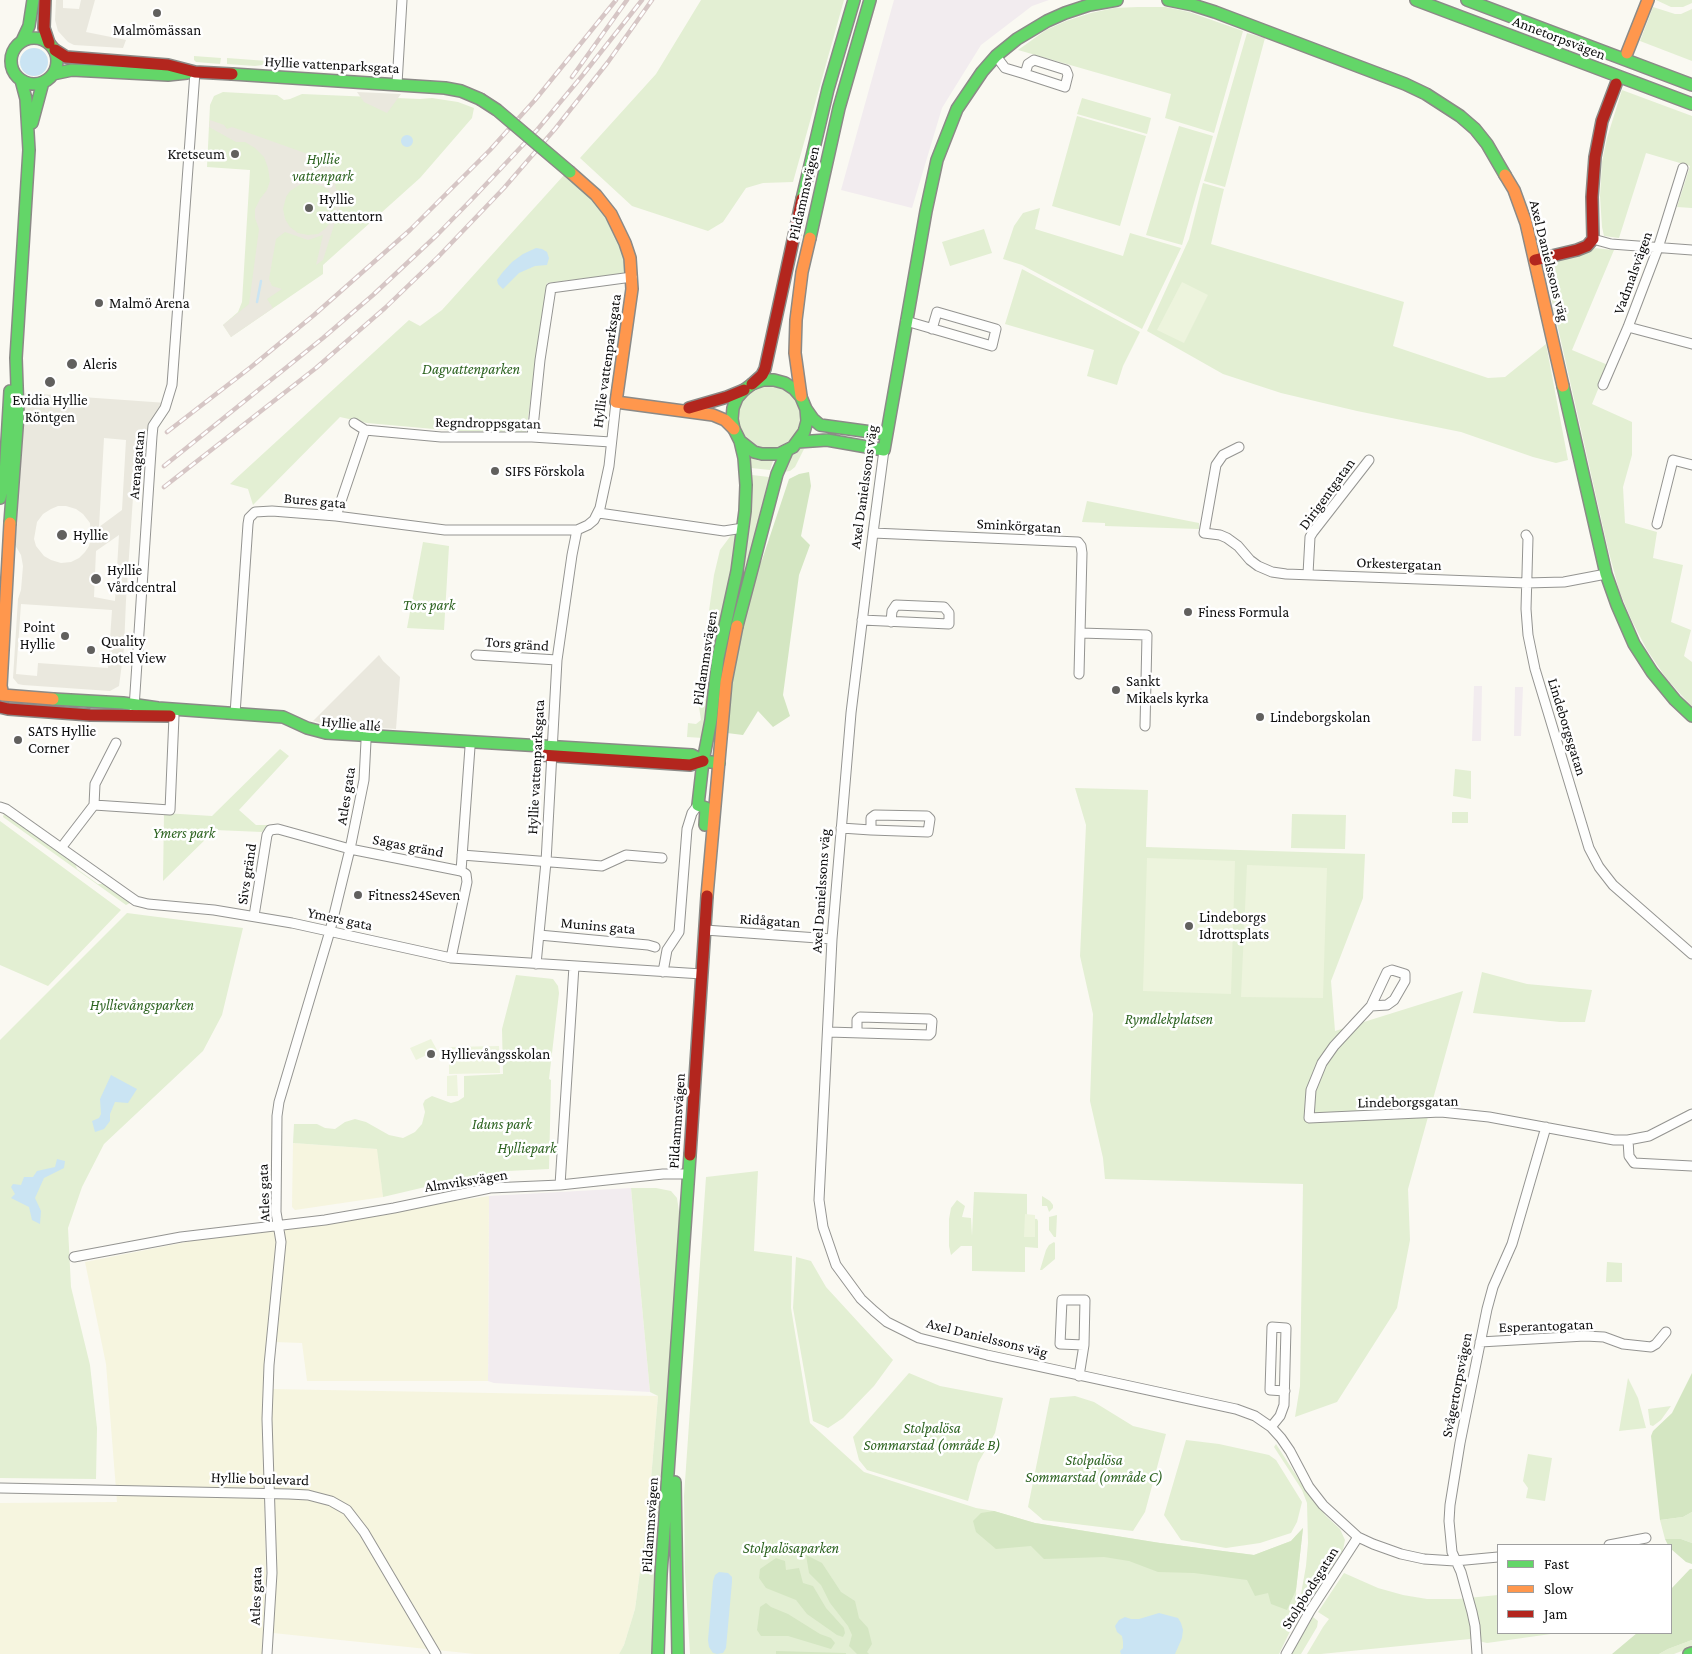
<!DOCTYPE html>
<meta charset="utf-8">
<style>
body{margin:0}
#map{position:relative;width:1692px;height:1654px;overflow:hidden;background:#faf9f2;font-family:"Crimson Pro",serif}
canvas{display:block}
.legend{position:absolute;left:1497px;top:1544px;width:175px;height:90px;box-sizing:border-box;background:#fff;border:1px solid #9f9f9f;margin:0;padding:6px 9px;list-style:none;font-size:15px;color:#0e0e0e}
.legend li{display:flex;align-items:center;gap:10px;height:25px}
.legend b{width:25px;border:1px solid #9f9f9f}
</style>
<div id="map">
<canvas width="1692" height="1654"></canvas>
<ul class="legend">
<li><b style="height:6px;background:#63d668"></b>Fast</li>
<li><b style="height:6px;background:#ff974d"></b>Slow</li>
<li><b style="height:6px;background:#b3261e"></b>Jam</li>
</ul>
</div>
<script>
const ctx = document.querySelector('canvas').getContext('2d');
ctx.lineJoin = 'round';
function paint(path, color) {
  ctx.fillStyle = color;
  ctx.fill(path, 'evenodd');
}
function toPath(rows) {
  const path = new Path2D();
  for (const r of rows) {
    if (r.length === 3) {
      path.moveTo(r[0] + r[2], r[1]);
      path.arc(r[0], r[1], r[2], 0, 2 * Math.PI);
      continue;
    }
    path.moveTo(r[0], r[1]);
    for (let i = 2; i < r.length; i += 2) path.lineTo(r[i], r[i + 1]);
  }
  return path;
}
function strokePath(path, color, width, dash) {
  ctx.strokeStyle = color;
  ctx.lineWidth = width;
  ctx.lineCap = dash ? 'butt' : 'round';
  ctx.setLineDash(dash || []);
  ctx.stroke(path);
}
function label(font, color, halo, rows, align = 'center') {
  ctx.font = font + ' "Crimson Pro",serif';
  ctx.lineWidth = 5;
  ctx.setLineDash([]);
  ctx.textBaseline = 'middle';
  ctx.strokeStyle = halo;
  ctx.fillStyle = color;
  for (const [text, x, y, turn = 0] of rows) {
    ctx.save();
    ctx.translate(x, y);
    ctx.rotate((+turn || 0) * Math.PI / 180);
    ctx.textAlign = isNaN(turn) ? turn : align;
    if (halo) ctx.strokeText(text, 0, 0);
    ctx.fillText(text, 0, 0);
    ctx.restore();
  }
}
paint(toPath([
 [894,0,1049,0,1032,6,981,45,942,108,912,208,841,190],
 [1474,686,1482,686,1481,741,1472,741],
 [1515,687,1523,687,1521,736,1514,736],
 [631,1188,650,1392,494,1383,488,1381,489,1196]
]), '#f2ecef');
paint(toPath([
 [293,1143,378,1149,383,1197,295,1210,292,1207],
 [489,1196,488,1381,307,1381,302,1343,274,1342,285,1228,291,1224],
 [267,1226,276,1228,280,1238,264,1389,263,1425,266,1573,262,1654,0,1654,0,1503,117,1502,106,1364,85,1262],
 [270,1389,658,1396,649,1503,635,1609,624,1645,619,1654,475,1654,273,1633,275,1580]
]), '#f6f5df');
paint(toPath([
 [701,0,844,0,793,182,763,183,746,188,723,222,708,231,632,206,580,158,656,74],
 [1656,0,1692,0,1692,3,1683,7,1671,7],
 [1138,7,1166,7,1189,12,1243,31,1214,133,1165,118,1171,94,1018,50,1046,30,1066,21,1091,13,1114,8],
 [1653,7,1675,14,1681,14,1692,9,1692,61,1640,41],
 [1247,33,1265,38,1225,187,1204,181],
 [194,56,221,58,220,64,196,62,194,60],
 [227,58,267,61,263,65,255,66,227,64],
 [1622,90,1692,116,1692,208,1677,207,1690,166,1646,153,1619,238,1604,236,1602,227,1600,196,1602,162,1607,138],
 [223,92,277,95,284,100,290,99,302,94,420,99,432,98,458,102,474,108,472,118,420,178,323,265,323,274,231,337,223,325,238,312,242,302,250,170,207,167,210,105,214,96],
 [1082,98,1151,118,1147,134,1077,114],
 [1077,116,1146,136,1120,226,1052,206],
 [1179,126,1213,136,1182,245,1146,235],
 [564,175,592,199,606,216,620,241,626,273,547,283,526,432,456,431,367,423,340,417,253,505,248,489,230,484,409,320,420,326,442,310],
 [1203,183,1224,189,1211,244,1404,302,1393,346,1488,378,1505,377,1546,344,1568,460,1556,463,1533,457,1461,432,1357,411,1281,393,1223,374,1147,331,1189,239],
 [1040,208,1035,229,1123,256,1130,233,1181,248,1142,329,1022,265,1003,259,1014,226,1023,213],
 [984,229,992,253,950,266,942,242],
 [1594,248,1614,250,1572,350,1608,365,1592,404,1632,422,1632,455,1623,487,1625,523,1657,532,1653,558,1683,565,1671,622,1691,630,1684,656,1692,662,1692,707,1666,678,1647,650,1631,619,1619,590,1608,549,1546,275,1548,267,1553,262,1583,254],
 [1022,269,1140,332,1123,366,1117,385,1087,376,1094,350,1005,324],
 [769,417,31],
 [800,449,804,449,795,467,790,471,783,472,791,454],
 [749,457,759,461,773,461,770,470,751,468],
 [752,475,769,477,749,556,744,570,742,570,751,504],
 [1087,501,1199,523,1199,529,1105,526,1105,523,1082,522],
 [735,533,736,535,732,565,718,628,711,673,705,668,702,661,714,575,720,550,732,534],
 [423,542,449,546,444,630,407,628],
 [703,674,708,679,709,687,703,738,687,737,688,723,696,724,701,720,698,700,699,677,700,675],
 [280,749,289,756,239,810,256,825,268,825,262,832,215,830,163,881,164,813,212,816],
 [1455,769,1471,771,1471,799,1453,796],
 [1075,788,1148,790,1146,847,1365,854,1363,898,1331,981,1335,1031,1463,991,1408,1189,1410,1240,1397,1308,1337,1402,1295,1417,1300,1386,1303,1184,1105,1179,1103,1158,1090,1101,1093,1014,1080,956,1086,825],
 [4,812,75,863,77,869,98,884,104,884,130,903,126,905,3,817],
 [1452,812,1468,812,1468,823,1452,823],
 [1292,814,1346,815,1345,849,1291,848],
 [0,821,121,910,48,986,0,965],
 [127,913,243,928,222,1015,203,1051,104,1144,82,1187,68,1228,71,1287,90,1365,97,1428,96,1479,0,1478,0,1040],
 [1482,972,1527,984,1592,990,1585,1022,1560,1022,1473,1013],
 [516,975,553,979,558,986,559,993,549,1079,551,1080,549,1169,508,1171,438,1184,383,1197,377,1149,293,1143,294,1124,317,1124,325,1128,335,1129,345,1122,355,1119,366,1122,389,1135,403,1138,415,1132,422,1124,425,1112,423,1104,425,1100,432,1096,451,1103,458,1101,464,1097,464,1076,503,1074,502,1029],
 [758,1171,754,1251,792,1256,791,1308,810,1423,864,1472,976,1508,994,1511,1035,1523,1160,1543,1254,1555,1291,1541,1303,1528,1296,1590,1297,1617,1279,1654,690,1654,685,1572,684,1496,706,1177],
 [631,1188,656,1188,671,1191,677,1198,680,1218,653,1648,651,1654,619,1654,624,1645,635,1609,649,1503,658,1396,650,1392],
 [974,1192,1027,1194,1027,1218,1037,1219,1038,1221,1038,1248,1025,1247,1025,1272,972,1271,972,1246,961,1246,951,1255,949,1246,949,1219,951,1208,957,1200,965,1206,962,1217,971,1218,972,1236],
 [1042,1196,1050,1201,1053,1205,1053,1208,1049,1212,1047,1206,1042,1206],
 [1057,1215,1056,1237,1054,1237,1049,1230,1049,1217],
 [1054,1242,1055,1243,1055,1259,1042,1270,1040,1270,1046,1250,1049,1245],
 [796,1257,811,1261,826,1287,893,1360,874,1386,843,1418,828,1428,813,1421,793,1308],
 [1607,1262,1622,1263,1622,1282,1606,1282],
 [909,1373,940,1386,1003,1398,995,1433,978,1463,968,1501,867,1470,859,1460,853,1437],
 [1628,1378,1638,1398,1646,1428,1619,1431],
 [1075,1396,1094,1402,1133,1426,1166,1434,1145,1512,1133,1531,1043,1520,1028,1507,1050,1398],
 [1671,1406,1661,1420,1653,1426,1650,1425,1648,1409],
 [1186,1440,1219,1444,1269,1455,1276,1460,1302,1502,1297,1522,1291,1533,1260,1543,1226,1548,1181,1540,1164,1515],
 [1276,1444,1307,1492,1326,1516,1340,1529,1345,1540,1343,1550,1307,1605,1303,1602,1301,1594,1306,1566,1308,1543,1307,1503,1302,1490,1274,1447],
 [1528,1454,1552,1458,1545,1501,1526,1498,1528,1488,1523,1481],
 [1692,1512,1692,1543,1681,1539,1665,1539,1660,1520,1683,1517],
 [1344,1573,1378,1588,1403,1595,1427,1599,1458,1599,1498,1595,1498,1633,1558,1633,1487,1643,1470,1639,1321,1654,1307,1654,1323,1627,1329,1619,1318,1612],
 [1313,1617,1318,1621,1317,1627,1301,1654,1291,1654],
 [1692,1640,1692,1647,1674,1654,1659,1654,1668,1649]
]), '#e3efd3');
paint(toPath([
 [809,472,811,486,801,536,810,545,799,575,783,695,790,716,773,727,758,711,743,735,727,733,731,683,749,585,762,560,789,479,799,474],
 [1692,1373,1692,1512,1683,1517,1660,1520,1651,1436,1653,1431,1672,1413],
 [994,1511,1035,1523,1160,1543,1254,1555,1291,1541,1303,1528,1296,1590,1287,1610,1271,1604,1268,1593,1255,1596,1247,1580,1194,1573,1158,1572,1129,1561,1104,1557,1044,1559,1031,1546,996,1549,976,1532,973,1521,981,1513],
 [1665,1539,1681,1539,1692,1543,1692,1564,1686,1562,1671,1549,1671,1545,1668,1545],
 [806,1555,822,1563,841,1592,855,1601,859,1618,868,1628,872,1644,867,1652,869,1654,857,1654,849,1646,852,1635,848,1626,830,1603,821,1585,809,1573],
 [776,1558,785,1561,786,1570,799,1568,803,1583,813,1586,826,1608,844,1628,845,1633,843,1637,837,1635,807,1614,796,1600,766,1588,759,1578,760,1569],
 [1690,1569,1692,1569,1692,1640,1668,1649,1659,1654,1612,1654,1637,1633,1671,1633,1671,1589],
 [766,1603,771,1607,788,1614,820,1634,831,1638,835,1643,831,1649,788,1636,761,1636,757,1630,760,1607],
 [776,1651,846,1653,846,1654,776,1654]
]), '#d4e6c2');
paint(toPath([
 [1182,282,1208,295,1184,343,1157,330],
 [1147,858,1235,861,1231,994,1143,991],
 [1247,865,1327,868,1323,998,1241,997],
 [431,1039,437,1050,416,1060,410,1048],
 [499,1046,500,1073,449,1074,449,1047],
 [457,1075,458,1096,447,1096,447,1076],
 [1025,1214,1035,1215,1035,1237,1024,1237]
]), '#edf4dd');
paint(toPath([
 [56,0,63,0,63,8,79,9,81,0,95,0,86,32,126,40,123,48,74,45,68,42,58,31,55,20],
 [357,92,401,94,387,113,364,102],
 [210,120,224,125,227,129,232,127,330,162,340,206,323,260,316,265,323,235,308,240,285,232,276,239,269,279,272,286,282,289,267,299,273,308,231,337,223,325,249,304,259,229,255,218,255,209,260,199,267,190,270,181,268,168,264,157,255,148,245,142,236,142,209,127],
 [308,183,322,186,328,190,335,203,335,210,334,217,326,228,318,234,308,235,298,233,290,227,285,219,283,209,286,197,290,191,301,184],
 [25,393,167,403,152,436,140,444,136,453,126,600,124,648,119,686,110,691,23,685,18,684,13,678,18,599,21,590,23,566,21,555,15,545],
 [104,438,126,440,122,510,99,527],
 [58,506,66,506,76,509,83,514,90,523,91,537,89,546,85,552,79,558,71,562,61,563,51,560,44,556,36,546,34,539,37,522,43,514,51,509],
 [119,535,115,601,94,597,96,551],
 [21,604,112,610,108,668,38,663,37,676,16,674],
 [379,655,383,661,400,677,396,729,321,723,313,721]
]), '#eae8de');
paint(toPath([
 [34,62,14],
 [407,141,6],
 [536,248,542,249,547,252,549,258,547,265,535,266,519,273,503,289,498,284,497,280,502,273,512,262,523,254],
 [111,1075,137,1089,128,1103,115,1102,110,1114,110,1121,104,1129,95,1132,92,1121,99,1118,101,1114,100,1099],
 [57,1159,65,1161,64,1168,44,1178,35,1198,41,1211,40,1224,32,1220,29,1207,11,1198,15,1194,11,1187,13,1184,21,1185,24,1177,33,1177,37,1171,55,1167],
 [719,1572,728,1573,732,1577,732,1582,726,1648,723,1653,717,1654,713,1653,709,1647,708,1640,713,1581,715,1575],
 [1159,1613,1178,1618,1181,1623,1183,1630,1182,1638,1175,1654,1121,1654,1120,1651,1123,1648,1123,1642,1122,1636,1117,1632,1115,1626,1119,1620,1125,1617,1131,1619,1139,1619]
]), '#cae4f3');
strokePath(toPath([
 [257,302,261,281]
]), '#cae4f3', 2.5);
const street = toPath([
 [996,56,1005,68,1025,74,1065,87,1068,75,1066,70,1034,60,1028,64,1025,74],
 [397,84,402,0],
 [1593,239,1611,244,1692,250],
 [906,321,992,346,996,329,937,312,932,329],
 [1628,327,1692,344],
 [1603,385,1628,327,1658,248,1683,168],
 [354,423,365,430],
 [532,437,540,360,551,288,632,277],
 [1239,447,1223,455,1216,465,1204,533,1220,535,1227,538,1238,546,1250,560,1258,566,1272,572,1286,574,1526,583,1564,582,1606,574],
 [884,450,873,533,851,713,832,939,819,1200,823,1227,836,1265,861,1299,874,1311,887,1322,919,1338,987,1355,1236,1409,1255,1416,1271,1427,1281,1438,1290,1451,1309,1487,1323,1505,1358,1537,1373,1544,1401,1554,1424,1559,1455,1561,1498,1557],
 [599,513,724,531,743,528],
 [336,516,365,430,441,437,532,437,611,442],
 [1657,524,1673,460,1692,465],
 [873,533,1078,542,1081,546,1082,553,1079,674],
 [1526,535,1528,538,1526,609,1528,635,1535,669,1589,848,1599,867,1613,885,1692,954],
 [1308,574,1310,537,1313,532,1369,460],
 [862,620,949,624,949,613,944,607,896,605,892,611,891,622],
 [1080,633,1147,635,1145,726],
 [476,655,557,660],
 [134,708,152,436,153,426,165,408,172,385,195,72],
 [235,714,248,524,249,518,255,512,272,511,336,516,445,530,577,530],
 [94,805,170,810,174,716],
 [94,805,95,784,116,743],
 [0,807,6,809,126,894,136,901,148,904,214,910,292,923,451,958,702,974],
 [841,828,871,830,928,832,930,819,927,816,875,815,871,818,871,830],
 [61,848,94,805],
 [462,855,602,866,626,855,662,858],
 [461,871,470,747],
 [254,916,267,835,270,830,278,829,350,849,461,871,466,874,467,882,451,958],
 [705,930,832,939],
 [539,935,648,945,655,947],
 [536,964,546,862,557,660,572,555,577,530,588,525,594,520,600,508,609,466,616,402],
 [663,972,667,950,679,932,687,829,692,813,698,805],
 [1371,1006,1387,972,1392,970,1405,974,1405,981,1394,1000,1387,1005,1371,1006,1334,1046,1322,1063,1311,1090,1309,1118,1441,1112,1489,1117,1614,1140,1628,1140,1649,1136,1692,1114],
 [828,1032,929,1035,931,1033,932,1021,929,1019,860,1017,857,1020,857,1033],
 [1628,1140,1629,1156,1634,1163,1692,1166],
 [560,1185,574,966],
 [74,1257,181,1237,325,1220,394,1208,490,1188,560,1185,663,1174,689,1174],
 [1480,1342,1585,1336,1604,1337,1623,1344,1651,1347,1656,1344,1666,1332],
 [1079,1376,1084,1345,1085,1300,1062,1300,1060,1344,1084,1345],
 [1271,1427,1280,1416,1284,1405,1286,1328,1272,1327,1270,1390,1285,1391],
 [0,1488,289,1494,308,1495,331,1501,347,1510,364,1532,436,1654],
 [1609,1545,1646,1538],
 [267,1654,272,1573,267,1419,269,1365,281,1242,276,1212,277,1116,279,1102,330,931,350,849,364,780,366,741],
 [1286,1654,1310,1611,1358,1537],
 [1477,1654,1475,1626,1472,1612,1461,1572,1452,1552,1449,1521,1450,1505,1460,1443,1487,1309,1493,1287,1512,1244,1546,1127]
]);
const fast = toPath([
 [1168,0,1193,5,1215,12,1405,84,1426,94,1460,116,1475,129,1487,144,1505,175],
 [1416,0,1692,104],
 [1467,0,1692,85],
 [34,61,23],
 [22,41,29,26,33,0],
 [53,74,72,70,168,75,187,73],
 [232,74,445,88,461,91,480,99],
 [32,123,43,82],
 [802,199,828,89,854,0],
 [810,238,839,108,870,0],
 [1563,386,1606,574,1617,605,1634,644,1652,672,1675,700,1692,716],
 [806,409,813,419,820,425,886,434],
 [798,442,827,440,884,450,926,211,937,160,957,109,982,72,996,56,1017,39,1047,21,1065,13,1089,5,1117,0],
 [0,498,5,475,10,391],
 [10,523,18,414,16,358,29,150,26,99,21,80],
 [737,626,777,474,787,451],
 [53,699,123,703,158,708,283,717,307,728,326,733,692,755,703,761,719,763],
 [705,825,706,808,698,805,703,761,711,720,718,658,737,571,745,511,746,485,744,458,740,441,734,429,732,419,733,408,737,398,744,390,752,384,763,380,774,380,785,383,794,389,801,397,806,409,807,421,804,432,793,447,779,454,762,454,754,452,740,441],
 [675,1482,678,1654],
 [658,1654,661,1574,690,1155],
 [1689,1654,1692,1653]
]);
const slow = toPath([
 [1627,53,1648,0],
 [570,172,596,195,611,214,625,243,630,258,632,289,616,402,713,415,725,420,734,429],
 [1505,175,1514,190,1526,223,1563,386],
 [801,396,795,353,796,320,802,272,810,238],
 [10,523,1,686,3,695,53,699],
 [707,896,726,682,737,626]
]);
const jam = toPath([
 [45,0,44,28,49,43],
 [55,50,66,57,168,65,195,72,232,74],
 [1535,260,1577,250,1587,246,1593,239,1592,197,1595,157,1602,121,1616,84],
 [752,384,762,375,765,369,802,199],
 [689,408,727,397,744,390],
 [0,707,8,709,90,715,170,716],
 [541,755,690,765,703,761],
 [690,1155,707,896]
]);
strokePath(street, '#949491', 11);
strokePath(fast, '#8b8a87', 14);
strokePath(slow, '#8b8a87', 14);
strokePath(jam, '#8b8a87', 14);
strokePath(street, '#fefefd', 9);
strokePath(fast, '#63d668', 11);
strokePath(slow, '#ff974d', 11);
strokePath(jam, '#b3261e', 11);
const rail = toPath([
 [572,77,627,0],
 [167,432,251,367,314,315,410,230,490,150,535,100,616,0],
 [164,466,323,338,373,295,437,235,475,196,537,130,582,76,642,0],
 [164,487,316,368,385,308,438,257,504,188,555,129,608,62,652,0]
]);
strokePath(rail, '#d6c6c5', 4.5);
strokePath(rail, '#fff', 2.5, [8]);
const fastBridge = toPath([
 [480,99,497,110,570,172]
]);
strokePath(fastBridge, '#8b8a87', 14, []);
strokePath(fastBridge, '#63d668', 11);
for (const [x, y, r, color] of [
 [157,13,5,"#61605e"],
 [235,154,5,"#61605e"],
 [309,208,5,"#61605e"],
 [99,303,5,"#61605e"],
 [72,364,6,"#61605e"],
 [50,382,6,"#61605e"],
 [495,471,5,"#61605e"],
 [62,535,6,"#61605e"],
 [96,579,6,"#61605e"],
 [1188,612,5,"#61605e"],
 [65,636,5,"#61605e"],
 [91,650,5,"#61605e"],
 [1116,690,5,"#61605e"],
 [1260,717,5,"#61605e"],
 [18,740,5,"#61605e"],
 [358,895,5,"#61605e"],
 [1189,926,5,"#61605e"],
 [431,1054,5,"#61605e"]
]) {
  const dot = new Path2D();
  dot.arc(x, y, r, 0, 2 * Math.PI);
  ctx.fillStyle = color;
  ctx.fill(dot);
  strokePath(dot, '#fff', 2);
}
label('15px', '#0e0e0e', '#fff', [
 ["Malmömässan",157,30,"center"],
 ["Kretseum",225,154,"right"],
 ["Hyllie",319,199],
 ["vattentorn",319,216],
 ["Malmö Arena",109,303],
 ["Aleris",83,364],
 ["Evidia Hyllie",50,400,"center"],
 ["Röntgen",50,417,"center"],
 ["SIFS Förskola",505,471],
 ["Hyllie",73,535],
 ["Hyllie",107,570],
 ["Vårdcentral",107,587],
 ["Finess Formula",1198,612],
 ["Point",55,627,"right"],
 ["Hyllie",55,644,"right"],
 ["Quality",101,641],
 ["Hotel View",101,658],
 ["Sankt",1126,681],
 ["Mikaels kyrka",1126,698],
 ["Lindeborgskolan",1270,717],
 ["SATS Hyllie",28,731],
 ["Corner",28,748],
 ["Fitness24Seven",368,895],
 ["Lindeborgs",1199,917],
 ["Idrottsplats",1199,934],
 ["Hyllievångsskolan",441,1054]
], 'left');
label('15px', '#0e0e0e', '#fff', [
 ["Annetorpsvägen",1559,38,21],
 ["Hyllie vattenparksgata",332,65,3],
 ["Pildammsvägen",804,193,-77],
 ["Axel Danielssons väg",1549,261,76],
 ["Vadmalsvägen",1633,273,-70],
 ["Hyllie vattenparksgata",607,361,-82],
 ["Regndroppsgatan",488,423,1],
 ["Arenagatan",137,465,-85],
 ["Axel Danielssons väg",864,487,-82],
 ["Dirigentgatan",1327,494,-54],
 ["Bures gata",315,501,5],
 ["Sminkörgatan",1019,526,3],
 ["Orkestergatan",1399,564,2],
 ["Tors gränd",517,644,4],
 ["Pildammsvägen",705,658,-81],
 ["Hyllie allé",351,724,5],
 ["Lindeborgsgatan",1567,727,73],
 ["Hyllie vattenparksgata",536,767,-87],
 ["Atles gata",346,796,-81],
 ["Sagas gränd",408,846,11],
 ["Sivs gränd",247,874,-81],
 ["Axel Danielssons väg",821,891,-86],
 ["Ymers gata",340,919,12],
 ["Ridågatan",770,921,4],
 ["Munins gata",598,926,5],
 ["Lindeborgsgatan",1408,1102,-1],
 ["Pildammsvägen",677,1121,-86],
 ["Almviksvägen",466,1181,-9],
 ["Atles gata",264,1193,-92],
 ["Esperantogatan",1546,1326,-2],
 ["Axel Danielssons väg",987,1338,14],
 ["Svågertorpsvägen",1457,1385,-79],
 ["Hyllie boulevard",260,1479,2],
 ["Pildammsvägen",650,1525,-86],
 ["Stolpbodsgatan",1310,1588,-58],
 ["Atles gata",256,1596,-88]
]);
label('italic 15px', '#2d6321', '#fff', [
 ["Hyllie",323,159],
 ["vattenpark",323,176],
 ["Dagvattenparken",471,369],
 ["Tors park",429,605],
 ["Ymers park",184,833],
 ["Hyllievångsparken",142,1005],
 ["Rymdlekplatsen",1169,1019],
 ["Iduns park",502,1124],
 ["Hylliepark",527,1148],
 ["Stolpalösa",932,1428],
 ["Sommarstad (område B)",932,1445],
 ["Stolpalösa",1094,1460],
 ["Sommarstad (område C)",1094,1477],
 ["Stolpalösaparken",791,1548]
]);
</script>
